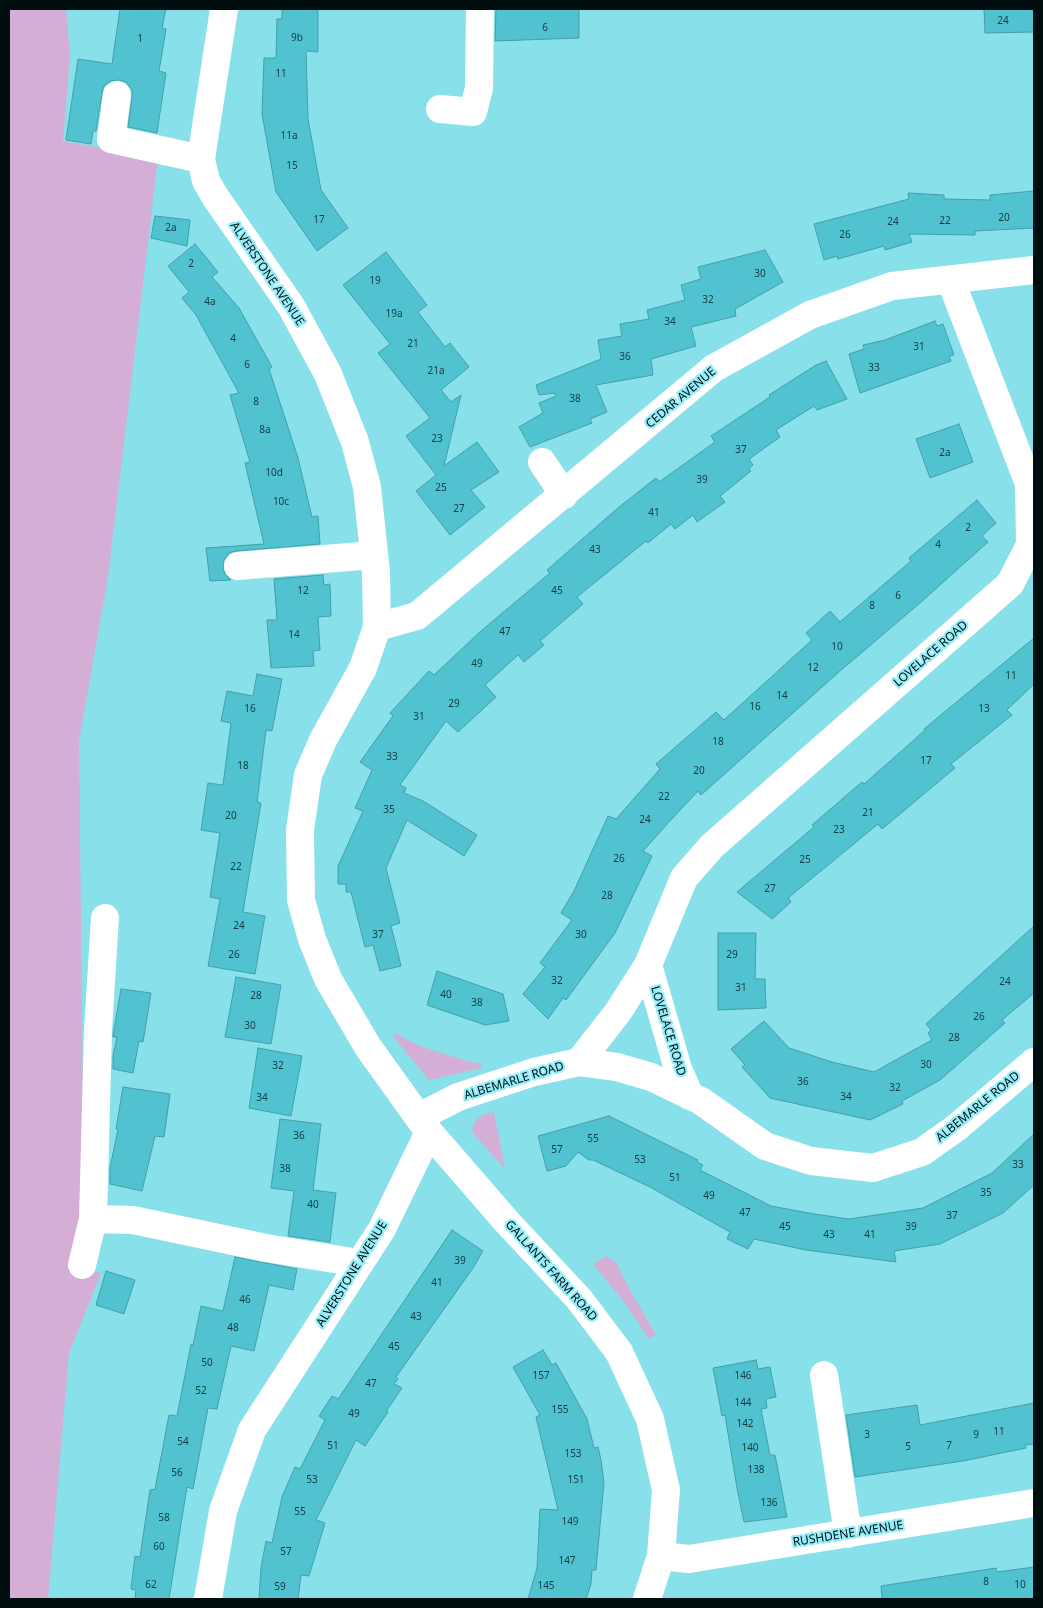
<!DOCTYPE html>
<style>
body{margin:0}
#map{position:relative;width:1043px;height:1608px;overflow:hidden;background:#88e0eb;font-family:"Noto Sans",sans-serif}
canvas{display:block}
.frame{position:absolute;inset:0;border:10px solid #000e10;pointer-events:none}
</style>
<div id="map">
<canvas width="1043" height="1608"></canvas>
<div class="frame"></div>
</div>
<script>
const ctx = document.querySelector('canvas').getContext('2d');
ctx.lineJoin = 'round';
function paint(path, color) {
  ctx.fillStyle = color;
  ctx.fill(path, 'evenodd');
}
function toPath(rows) {
  const path = new Path2D();
  for (const r of rows) {
    path.moveTo(r[0], r[1]);
    for (let i = 2; i < r.length; i += 2) path.lineTo(r[i], r[i + 1]);
  }
  return path;
}
function strokePath(path, color, width, dash) {
  ctx.strokeStyle = color;
  ctx.lineWidth = width;
  ctx.lineCap = dash ? 'butt' : 'round';
  ctx.setLineDash(dash || []);
  ctx.stroke(path);
}
function label(font, color, halo, rows, align = 'center') {
  ctx.font = font + ' "Noto Sans",sans-serif';
  ctx.lineWidth = 4.5;
  ctx.setLineDash([]);
  ctx.textBaseline = 'middle';
  ctx.strokeStyle = halo;
  ctx.fillStyle = color;
  for (const [text, x, y, turn = 0] of rows) {
    ctx.save();
    ctx.translate(x, y);
    ctx.rotate((+turn || 0) * Math.PI / 180);
    ctx.textAlign = isNaN(turn) ? turn : align;
    if (halo) ctx.strokeText(text, 0, 0);
    ctx.fillText(text, 0, 0);
    ctx.restore();
  }
}
paint(toPath([
 [9,9,66,9,70,55,63,141,158,158,108,577,79,741,84,1202,73,1266,101,1273,69,1353,48,1599,9,1599],
 [394,1033,420,1046,463,1060,481,1064,482,1068,429,1080,392,1035],
 [494,1112,505,1169,472,1132,474,1123,481,1116],
 [606,1256,616,1262,630,1290,656,1335,649,1339,625,1303,593,1264]
]), '#d4aed5');
const building = toPath([
 [120,9,166,9,162,28,166,29,159,71,166,73,157,133,128,127,132,97,132,90,126,82,119,80,111,81,104,86,102,93,96,131,93,131,91,144,66,140,78,59,112,64,120,9],
 [282,9,318,9,318,52,306,51,308,119,321,190,348,228,317,251,276,192,262,114,264,58,276,58,277,19,282,19,282,9],
 [496,9,579,9,579,38,495,41,496,9],
 [984,9,1034,9,1034,32,985,33,984,9],
 [1034,191,1034,228,975,231,975,235,909,234,912,242,885,250,884,246,838,259,837,256,824,260,814,224,909,199,908,193,944,195,944,199,990,200,990,195,1034,191],
 [155,216,190,220,187,246,151,238,155,216],
 [195,244,218,272,212,277,239,308,272,367,269,369,298,458,312,517,318,516,320,544,236,551,229,553,224,560,223,568,225,574,231,580,210,581,206,548,264,544,245,463,250,462,230,395,239,393,196,315,182,298,189,292,168,266,195,244],
 [765,250,783,282,735,309,736,316,691,327,696,346,651,359,653,375,596,385,607,412,590,419,592,423,530,447,519,427,543,413,539,403,556,396,555,393,539,395,536,385,601,359,598,340,622,336,620,324,649,319,647,310,685,300,681,285,701,279,698,267,765,250],
 [386,252,427,305,418,312,445,347,450,343,469,367,441,390,451,402,461,395,444,466,477,442,499,472,471,490,485,507,450,535,416,491,436,475,406,436,430,418,378,353,390,344,343,285,386,252],
 [935,321,937,326,943,324,954,355,949,356,951,361,860,393,849,354,864,349,863,345,885,340,935,321],
 [826,361,847,399,817,410,814,406,776,430,780,437,749,459,753,465,749,469,751,471,720,496,725,502,697,522,693,515,675,529,671,524,648,543,646,541,577,597,583,604,540,641,544,645,524,662,518,655,485,685,496,697,458,732,446,721,400,785,406,788,404,793,423,801,477,835,464,856,407,820,386,868,400,923,391,926,401,966,380,971,373,945,365,947,351,892,346,892,346,884,338,884,338,866,363,811,355,808,372,770,360,762,393,716,390,713,429,671,434,675,481,631,550,573,547,570,619,507,656,478,659,482,715,442,711,436,770,397,769,395,816,365,826,361],
 [959,424,973,462,930,478,916,439,959,424],
 [977,500,996,523,982,536,988,542,920,603,840,671,701,795,698,791,669,822,643,851,652,856,615,933,566,1000,563,998,548,1019,523,994,545,967,540,963,572,920,561,913,574,891,608,816,616,819,660,769,656,764,716,712,724,720,812,640,806,633,830,611,840,622,911,561,909,558,977,500],
 [323,575,324,585,330,584,331,616,318,617,320,650,313,651,314,666,271,668,267,620,277,620,274,579,323,575],
 [1034,638,1034,684,1007,710,1012,715,951,764,955,768,882,829,878,824,788,898,791,902,772,919,737,892,814,827,812,825,862,782,864,784,897,755,925,730,924,729,1034,638],
 [257,674,282,679,272,731,266,730,257,802,261,803,243,912,265,916,255,974,208,966,220,899,210,897,220,833,201,830,208,783,223,785,231,723,221,721,227,691,253,696,257,674],
 [1034,926,1034,993,1002,1020,1005,1023,940,1080,902,1101,903,1104,870,1120,770,1098,742,1067,745,1065,731,1049,764,1021,789,1048,832,1062,874,1072,932,1040,928,1033,931,1030,926,1024,1034,926],
 [718,933,756,933,755,979,765,979,766,1008,718,1010,718,933],
 [437,971,503,994,509,1021,485,1025,427,1005,437,971],
 [236,977,281,985,271,1044,225,1037,236,977],
 [121,989,151,993,143,1042,139,1041,133,1073,113,1069,113,1056,117,1037,113,1037,113,1035,121,989],
 [258,1048,302,1056,291,1116,249,1108,258,1048],
 [123,1087,170,1094,164,1137,155,1136,142,1191,110,1184,110,1168,118,1129,116,1129,123,1087],
 [609,1116,698,1160,697,1162,703,1165,700,1170,771,1206,814,1214,849,1219,923,1208,992,1173,1034,1134,1034,1185,1003,1213,940,1244,894,1251,896,1262,806,1250,754,1239,748,1249,727,1239,730,1232,650,1187,593,1160,589,1160,578,1152,566,1166,547,1171,538,1136,609,1116],
 [280,1119,321,1124,313,1190,336,1193,330,1242,288,1236,294,1191,271,1188,280,1119],
 [452,1230,483,1251,473,1268,396,1377,398,1379,394,1384,402,1388,387,1410,388,1412,365,1446,356,1440,316,1520,325,1523,309,1576,301,1575,298,1599,259,1599,261,1568,266,1541,272,1543,282,1497,295,1467,300,1469,325,1420,319,1416,332,1396,338,1399,452,1230],
 [235,1257,297,1269,293,1290,269,1285,254,1351,231,1346,217,1409,208,1408,193,1489,187,1487,169,1599,135,1599,136,1590,131,1589,135,1556,140,1557,150,1490,155,1489,169,1415,177,1416,191,1344,193,1345,201,1306,223,1311,235,1257],
 [106,1271,135,1280,124,1314,96,1305,106,1271],
 [543,1350,552,1365,556,1363,587,1419,594,1448,598,1447,601,1460,604,1482,596,1570,592,1570,591,1584,586,1599,528,1599,537,1568,540,1509,558,1510,536,1417,540,1415,513,1367,543,1350],
 [756,1360,758,1369,770,1367,776,1397,766,1399,767,1408,761,1409,770,1455,775,1455,787,1517,744,1522,737,1488,725,1415,722,1416,713,1368,756,1360],
 [1034,1403,1034,1444,1025,1445,1026,1448,963,1461,855,1477,846,1415,917,1405,920,1425,1034,1403],
 [1034,1567,1034,1599,882,1599,881,1586,996,1568,997,1572,1034,1567]
]);
paint(building, '#50c2d0');
strokePath(building, '#459ea8', 1);
strokePath(toPath([
 [117,95,111,139,201,159],
 [440,109,473,112,479,88,480,9],
 [542,462,564,495],
 [238,566,374,555],
 [377,627,417,616,714,368,810,315,892,286,1034,270],
 [648,965,678,1069,690,1096],
 [579,1062,618,1012,648,965,684,878,712,846,1010,584,1030,545,1029,484,951,281],
 [419,1117,458,1097,534,1072,579,1062,617,1067,651,1077,701,1101,765,1146,811,1161,873,1168,922,1152,956,1128,1034,1062],
 [429,1132,507,1222,579,1299,619,1352,650,1419,666,1490,661,1556,647,1599],
 [93,1219,98,1030,105,918],
 [82,1265,93,1219,133,1220,266,1248,359,1263],
 [824,1375,848,1534],
 [661,1556,689,1559,1034,1503],
 [208,1599,223,1511,252,1430,382,1229,429,1132,368,1047,328,979,312,939,301,900,300,830,308,775,323,740,363,668,377,627,376,572,367,487,355,442,328,374,291,306,216,198,206,181,201,159,224,9]
]), '#fff', 28);
label('10px', '#143b40', null, [
 ["24",1003,21],
 ["6",545,28],
 ["9b",297,38],
 ["1",140,39],
 ["11",281,74],
 ["11a",289,136],
 ["15",292,166],
 ["20",1004,218],
 ["17",319,220],
 ["22",945,221],
 ["24",893,222],
 ["2a",171,228],
 ["26",845,235],
 ["2",191,264],
 ["30",760,274],
 ["19",375,281],
 ["32",708,300],
 ["4a",210,302],
 ["19a",394,314],
 ["34",670,322],
 ["4",233,339],
 ["21",413,344],
 ["31",919,347],
 ["36",625,357],
 ["6",247,365],
 ["33",874,368],
 ["21a",436,371],
 ["38",575,399],
 ["8",256,402],
 ["8a",265,430],
 ["23",437,439],
 ["37",741,450],
 ["2a",945,453],
 ["10d",274,473],
 ["39",702,480],
 ["25",441,488],
 ["10c",281,502],
 ["27",459,509],
 ["41",654,513],
 ["2",968,528],
 ["4",938,545],
 ["43",595,550],
 ["12",303,591],
 ["45",557,591],
 ["6",898,596],
 ["8",872,606],
 ["47",505,632],
 ["14",294,635],
 ["10",837,647],
 ["49",477,664],
 ["12",813,668],
 ["11",1011,676],
 ["14",782,696],
 ["29",454,704],
 ["16",755,707],
 ["16",250,709],
 ["13",984,709],
 ["31",419,717],
 ["18",718,742],
 ["33",392,757],
 ["17",926,761],
 ["18",243,766],
 ["20",699,771],
 ["22",664,797],
 ["35",389,810],
 ["21",868,813],
 ["20",231,816],
 ["24",645,820],
 ["23",839,830],
 ["26",619,859],
 ["25",805,860],
 ["22",236,867],
 ["27",770,889],
 ["28",607,896],
 ["24",239,926],
 ["37",378,935],
 ["30",581,935],
 ["26",234,955],
 ["29",732,955],
 ["32",557,981],
 ["24",1005,982],
 ["31",741,988],
 ["40",446,995],
 ["28",256,996],
 ["38",477,1003],
 ["26",979,1017],
 ["30",250,1026],
 ["28",954,1038],
 ["30",926,1065],
 ["32",278,1066],
 ["36",803,1082],
 ["32",895,1088],
 ["34",846,1097],
 ["34",262,1098],
 ["36",299,1136],
 ["55",593,1139],
 ["57",557,1150],
 ["53",640,1160],
 ["33",1018,1165],
 ["38",285,1169],
 ["51",675,1178],
 ["35",986,1193],
 ["49",709,1196],
 ["40",313,1205],
 ["47",745,1213],
 ["37",952,1216],
 ["45",785,1227],
 ["39",911,1227],
 ["43",829,1235],
 ["41",870,1235],
 ["39",460,1261],
 ["41",437,1283],
 ["46",245,1300],
 ["43",416,1317],
 ["48",233,1328],
 ["45",394,1347],
 ["50",207,1363],
 ["157",541,1376],
 ["146",743,1376],
 ["47",371,1384],
 ["52",201,1391],
 ["144",743,1403],
 ["155",560,1410],
 ["49",354,1414],
 ["142",745,1424],
 ["11",999,1432],
 ["3",867,1435],
 ["9",976,1435],
 ["54",183,1442],
 ["51",333,1446],
 ["7",949,1446],
 ["5",908,1447],
 ["140",750,1448],
 ["153",573,1454],
 ["138",756,1470],
 ["56",177,1473],
 ["53",312,1480],
 ["151",576,1480],
 ["136",769,1503],
 ["55",300,1512],
 ["58",164,1518],
 ["149",570,1522],
 ["60",159,1547],
 ["57",286,1552],
 ["147",567,1561],
 ["8",986,1582],
 ["62",151,1585],
 ["10",1020,1585],
 ["145",546,1586],
 ["59",280,1587]
]);
label('12px', '#000e10', '#95edf8', [
 ["ALVERSTONE AVENUE",267,274,56],
 ["CEDAR AVENUE",681,398,-40],
 ["LOVELACE ROAD",931,654,-41],
 ["LOVELACE ROAD",668,1031,73],
 ["ALBEMARLE ROAD",514,1081,-17],
 ["ALBEMARLE ROAD",978,1107,-39],
 ["GALLANTS FARM ROAD",551,1271,48],
 ["ALVERSTONE AVENUE",352,1274,-58],
 ["RUSHDENE AVENUE",848,1534,-9]
]);
</script>
